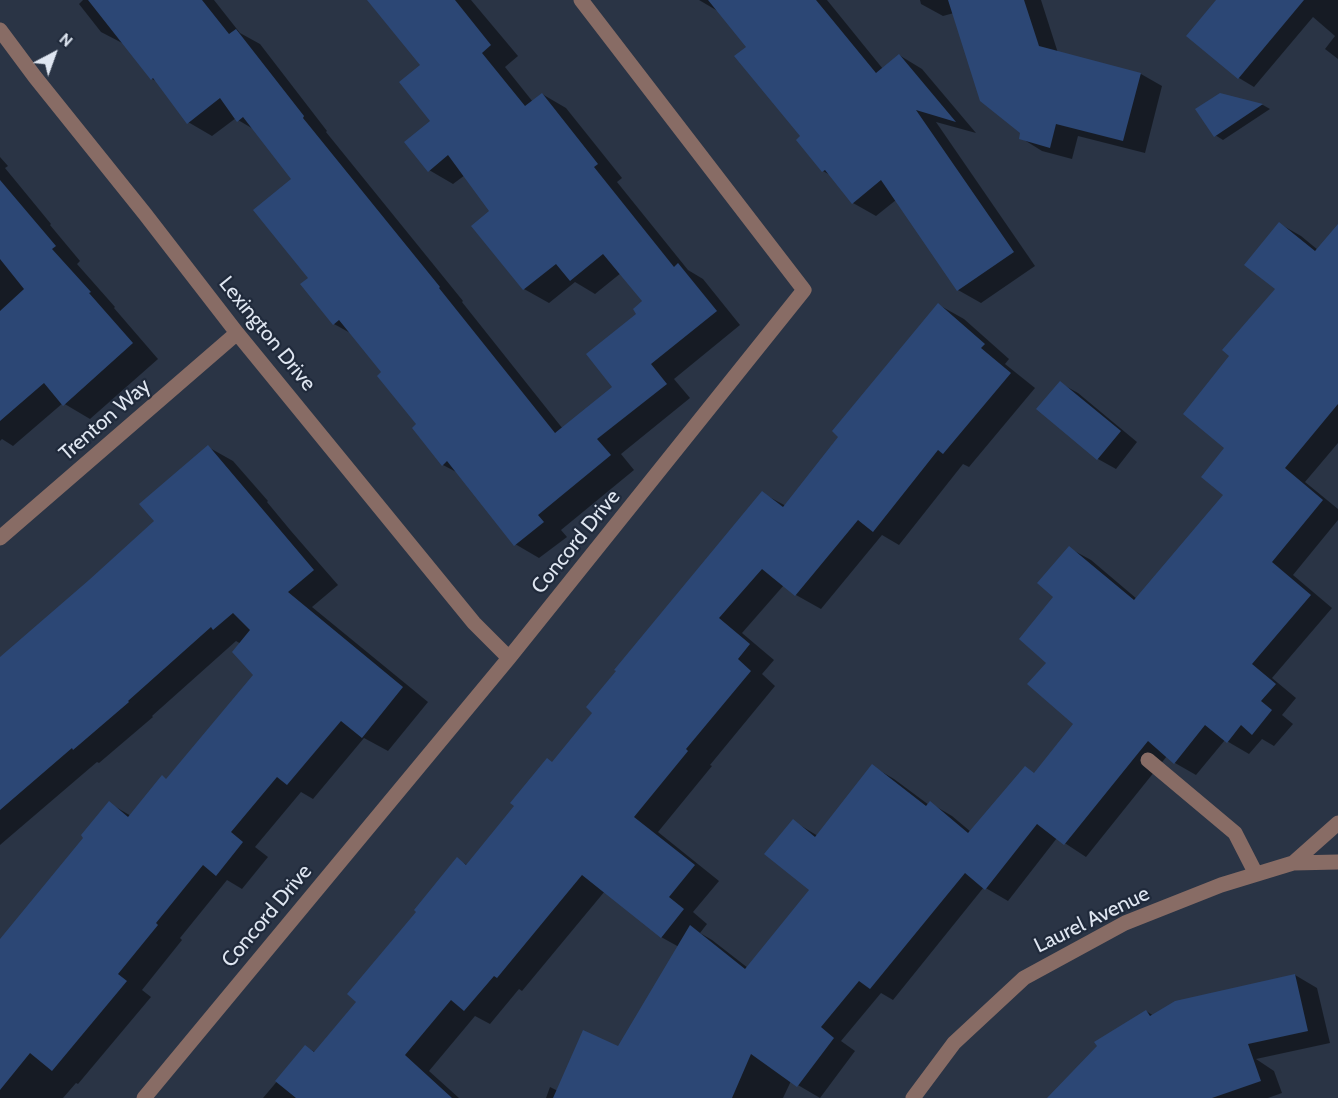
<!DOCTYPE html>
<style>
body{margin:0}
#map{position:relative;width:1338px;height:1098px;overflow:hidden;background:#2a3445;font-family:Cabin,sans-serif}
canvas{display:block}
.north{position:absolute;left:24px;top:24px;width:60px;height:60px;-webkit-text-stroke:4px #202a3b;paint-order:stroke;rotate:41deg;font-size:16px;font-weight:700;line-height:24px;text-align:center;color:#dfe6f1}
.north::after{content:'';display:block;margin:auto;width:21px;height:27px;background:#dfe6f1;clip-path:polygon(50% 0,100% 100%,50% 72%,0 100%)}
</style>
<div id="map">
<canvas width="1338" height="1098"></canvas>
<div class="north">N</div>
</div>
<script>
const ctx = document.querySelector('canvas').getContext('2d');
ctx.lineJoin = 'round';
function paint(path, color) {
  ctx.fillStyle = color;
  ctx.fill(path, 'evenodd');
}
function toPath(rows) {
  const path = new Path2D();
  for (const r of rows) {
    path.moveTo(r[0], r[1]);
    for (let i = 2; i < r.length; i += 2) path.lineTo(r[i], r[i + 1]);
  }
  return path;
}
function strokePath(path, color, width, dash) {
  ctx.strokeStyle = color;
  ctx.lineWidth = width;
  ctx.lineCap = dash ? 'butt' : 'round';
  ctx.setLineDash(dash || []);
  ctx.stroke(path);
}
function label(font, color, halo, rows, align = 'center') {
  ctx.font = font + ' Cabin,sans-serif';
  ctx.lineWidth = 4.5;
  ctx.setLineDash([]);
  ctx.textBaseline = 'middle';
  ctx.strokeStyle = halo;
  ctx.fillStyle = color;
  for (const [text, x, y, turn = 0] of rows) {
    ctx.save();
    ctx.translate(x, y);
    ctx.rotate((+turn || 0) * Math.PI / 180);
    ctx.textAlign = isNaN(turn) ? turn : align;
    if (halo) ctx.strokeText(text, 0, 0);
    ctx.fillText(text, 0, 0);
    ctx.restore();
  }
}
paint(toPath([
 [83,0,214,0,240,33,260,44,327,131,326,132,463,301,462,302,563,429,614,387,638,314,644,302,621,273,595,294,575,282,549,303,524,289,473,226,491,212,465,175,453,184,429,170,432,121,422,66,369,0,471,0,518,56,505,67,533,102,542,94,566,108,622,178,617,182,688,270,703,279,740,325,674,379,690,398,621,454,634,470,561,530,567,537,539,558,515,544,460,474,443,465,418,424,383,373,352,334,334,324,310,278,293,180,255,130,238,120,236,118,212,136,188,122,158,82,152,79,126,45,101,32,79,4],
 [699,0,827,0,883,69,899,55,922,69,976,133,936,122,1035,266,981,303,958,290,896,200,876,216,853,203,830,175,823,171,748,47,721,13],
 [920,0,1041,0,1058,53,1141,74,1162,86,1145,153,1078,136,1072,159,1042,151,1021,138,1022,133,954,13,943,16,921,4],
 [1225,0,1338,0,1338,59,1325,49,1335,36,1313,17,1254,87,1239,78],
 [1220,94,1263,105,1270,109,1223,140,1215,135],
 [0,157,8,166,5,168,51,224,50,225,80,261,77,264,115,307,114,308,158,359,90,419,63,403,13,446,2,439,0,441],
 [1280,224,1301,236,1318,250,1338,226,1338,443,1305,482,1338,509,1338,520,1293,575,1332,608,1272,678,1296,698,1282,715,1293,724,1274,746,1262,739,1249,754,1225,740,1196,775,1175,763,1167,756,1086,857,1057,838,1008,901,984,887,893,1000,881,993,841,1041,855,1051,820,1098,791,1081,783,1098,546,1098,550,1087,558,1091,619,1048,679,947,661,937,605,891,522,991,519,989,490,1024,475,1016,429,1071,459,1098,263,1098,306,1047,315,1052,358,1001,418,912,457,859,467,865,553,764,762,493,786,506,939,305,964,319,1009,359,1005,364,1035,388,969,467,963,464,899,545,882,535,821,609,796,595,784,585,742,633,774,660,762,674,775,686,710,765,712,766,658,832,719,881,693,912,707,924,700,933,712,940,748,968,811,889,793,821,818,836,872,766,894,779,929,805,930,803,952,816,971,832,1035,774,1075,724,1049,663,1055,597,1069,548,1091,560,1137,599,1225,495,1232,356,1277,289],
 [1060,383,1078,393,1137,442,1116,469,1098,459,1038,409],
 [208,447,233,461,268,501,267,502,291,531,338,585,312,607,428,702,388,751,364,738,313,799,301,792,255,847,268,857,242,889,227,880,180,938,182,940,142,990,151,997,78,1084,76,1083,63,1098,0,1098,0,941,85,837,109,803,131,816,167,780,255,675,241,644,236,641,152,716,153,717,99,763,97,762,0,845,0,671,90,581,156,521],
 [1295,975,1317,988,1330,1043,1256,1059,1274,1071,1282,1093,1268,1098,1049,1098,1146,1011,1154,1016]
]), '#0007');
paint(toPath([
 [88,0,202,0,229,34,236,29,304,116,303,118,440,287,439,288,555,433,612,387,586,354,636,314,633,309,642,301,603,254,570,281,556,264,523,290,471,226,489,211,448,155,428,172,404,142,430,121,399,82,420,65,367,0,455,0,491,45,482,53,525,106,542,93,598,164,594,167,674,267,678,263,717,311,651,364,667,384,597,439,611,455,538,515,544,522,514,546,447,461,442,466,412,428,416,424,377,376,381,372,339,320,333,325,300,284,308,278,253,210,291,179,243,117,237,122,220,98,187,124,153,78,151,80],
 [708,0,816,0,876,73,899,54,956,122,916,110,1014,252,957,291,881,180,852,204,825,170,822,172,796,140,800,136,734,56,746,47],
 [948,0,1024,0,1039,46,1141,73,1123,141,1056,124,1050,148,1019,139,1020,133,980,101],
 [1216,0,1304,0,1238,79,1186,36],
 [1220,93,1263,104,1214,137,1195,109],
 [0,180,56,246,52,249,91,292,89,293,133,343,63,406,44,383,0,421,0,311,24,289,0,259],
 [1279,222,1315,251,1338,224,1338,404,1285,468,1323,500,1272,562,1311,595,1252,664,1276,684,1261,701,1272,710,1252,735,1241,725,1227,743,1205,725,1174,764,1148,741,1064,845,1037,824,985,890,965,873,870,989,859,981,821,1027,834,1038,797,1087,751,1054,732,1098,553,1098,583,1030,618,1046,690,925,745,969,809,890,764,854,793,819,815,837,872,764,926,806,930,801,968,833,1025,766,1034,773,1073,724,1027,684,1046,663,1019,639,1053,597,1037,583,1069,546,1134,600,1223,495,1201,477,1224,448,1183,414,1229,356,1222,350,1275,289,1244,265],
 [938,303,985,344,981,348,1011,373,943,454,938,450,873,532,858,520,795,596,762,569,719,618,750,644,738,659,751,671,686,749,688,751,634,817,695,865,669,897,684,909,661,938,582,875,497,978,494,976,464,1011,451,1000,405,1055,452,1098,296,1098,275,1081,305,1045,314,1052,356,1002,347,994,416,912,414,910,457,857,466,865,514,806,510,803,547,758,552,762,592,713,586,707,616,671,614,670,762,491,783,507,838,437,832,431],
 [1060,381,1121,431,1097,460,1036,409],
 [208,445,314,570,288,592,403,687,362,738,341,721,287,785,277,777,231,832,243,842,216,876,203,865,156,923,158,925,118,974,127,981,52,1071,30,1053,0,1090,0,939,83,838,81,835,109,801,128,817,162,775,166,779,253,675,232,652,250,630,233,613,213,630,211,627,128,701,129,702,73,750,72,748,0,810,0,657,89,580,154,521,139,504],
 [1295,974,1308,1031,1248,1044,1261,1081,1212,1098,1047,1098,1097,1046,1094,1042,1146,1010,1150,1016,1175,1001]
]), '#2c4775');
strokePath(toPath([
 [0,30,35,77,145,214,237,333,474,623,509,658],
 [0,538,237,333],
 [1148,760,1235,833,1256,874],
 [1293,863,1338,823],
 [144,1098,509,658,804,290,581,0],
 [913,1098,954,1043,1024,978,1125,923,1221,885,1293,863,1338,862]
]), '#886c65', 15);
label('21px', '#dfe6f1', '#202a3b', [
 ["Lexington Drive",267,334,51],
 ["Trenton Way",105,420,-41],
 ["Concord Drive",576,542,-51],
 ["Concord Drive",267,916,-50],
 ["Laurel Avenue",1092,920,-26]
]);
</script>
